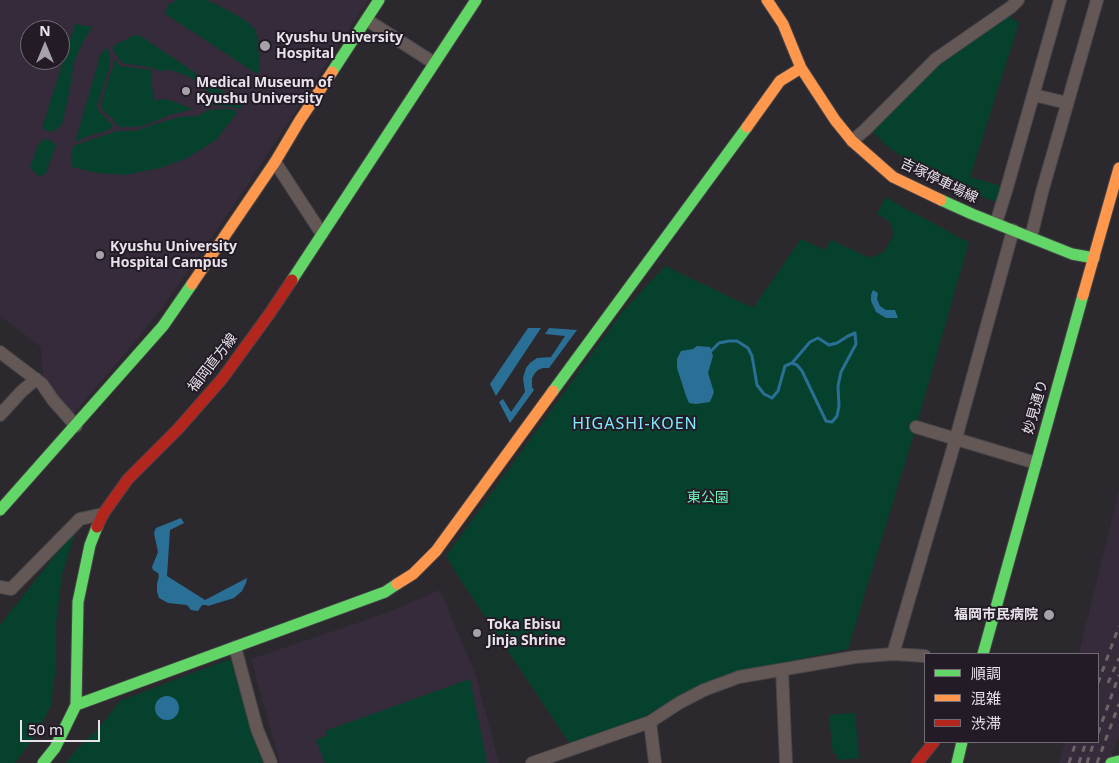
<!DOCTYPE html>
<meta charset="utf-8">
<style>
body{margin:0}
#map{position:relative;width:1119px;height:763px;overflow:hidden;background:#2c292e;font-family:"Noto Sans","Noto Sans JP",sans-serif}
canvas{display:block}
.legend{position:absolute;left:924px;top:653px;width:175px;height:90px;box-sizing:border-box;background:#231c27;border:1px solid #726c75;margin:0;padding:6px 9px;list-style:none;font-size:15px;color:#e8e3eb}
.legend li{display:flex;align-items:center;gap:10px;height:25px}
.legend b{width:25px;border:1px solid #726c75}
.north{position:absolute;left:20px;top:20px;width:50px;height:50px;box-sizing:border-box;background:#231c27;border:1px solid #726c75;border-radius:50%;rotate:0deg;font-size:14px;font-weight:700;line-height:20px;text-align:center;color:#e8e3eb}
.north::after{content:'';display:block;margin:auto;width:18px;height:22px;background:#a6a2a9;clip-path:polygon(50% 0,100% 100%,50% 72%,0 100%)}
.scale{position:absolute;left:20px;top:720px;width:80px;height:22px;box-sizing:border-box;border:2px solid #e8e3eb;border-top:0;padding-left:6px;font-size:15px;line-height:18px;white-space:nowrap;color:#e8e3eb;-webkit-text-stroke:4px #231c27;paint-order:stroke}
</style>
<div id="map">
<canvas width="1119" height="763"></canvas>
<ul class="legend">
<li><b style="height:6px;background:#63d668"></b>順調</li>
<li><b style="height:6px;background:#ff974d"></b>混雑</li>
<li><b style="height:6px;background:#b3261e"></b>渋滞</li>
</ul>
<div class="north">N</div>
<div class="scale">50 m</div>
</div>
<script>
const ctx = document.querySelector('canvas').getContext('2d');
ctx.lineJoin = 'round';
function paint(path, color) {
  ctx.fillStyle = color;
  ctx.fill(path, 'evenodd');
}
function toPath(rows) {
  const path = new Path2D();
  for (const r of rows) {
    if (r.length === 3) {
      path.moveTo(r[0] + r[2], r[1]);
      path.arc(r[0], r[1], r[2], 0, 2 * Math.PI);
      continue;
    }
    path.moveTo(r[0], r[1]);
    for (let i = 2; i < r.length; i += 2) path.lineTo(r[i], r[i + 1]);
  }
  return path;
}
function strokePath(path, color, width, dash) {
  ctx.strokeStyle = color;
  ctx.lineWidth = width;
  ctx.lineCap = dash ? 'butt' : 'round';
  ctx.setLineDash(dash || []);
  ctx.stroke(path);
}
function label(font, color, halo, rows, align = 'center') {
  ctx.font = font + ' "Noto Sans","Noto Sans JP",sans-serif';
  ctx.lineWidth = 4;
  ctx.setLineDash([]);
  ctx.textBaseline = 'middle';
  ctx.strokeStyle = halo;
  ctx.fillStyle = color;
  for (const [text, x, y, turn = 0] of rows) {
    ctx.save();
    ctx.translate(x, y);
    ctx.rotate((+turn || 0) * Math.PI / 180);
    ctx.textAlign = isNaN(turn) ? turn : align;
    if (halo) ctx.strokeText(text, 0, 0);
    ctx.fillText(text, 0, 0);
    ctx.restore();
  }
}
paint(toPath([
 [0,0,368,0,239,198,160,311,123,356,75,412,71,413,43,381,41,347,0,316],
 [30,30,60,30,60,60,30,60],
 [1119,490,1119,689,1111,710,1119,692,1119,736,1109,763,1059,763,1065,742,1098,742,1098,654,1079,654],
 [440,590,476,676,499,763,280,763,251,659,381,615]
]), '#352b3a');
paint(toPath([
 [178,0,205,0,214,3,245,20,255,29,259,44,257,45,260,58,260,68,257,74,164,13,169,4],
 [1009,16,1019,23,970,177,1004,187,999,203,948,184,926,173,887,146,871,130,940,62],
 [75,24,92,27,83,42,74,62,70,90,62,124,56,130,50,132,42,128],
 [139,35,243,105,240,109,231,107,212,105,210,93,190,77,171,70,160,71,153,68,122,63,113,50,113,46,133,36],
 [107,48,109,53,110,66,97,106,99,111,113,126,109,130,88,136,75,142,101,53],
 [114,59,120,66,152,70,151,81,155,102,159,99,169,100,193,109,173,114,140,127,121,127,118,126,112,118,106,114,101,107,104,93,113,67],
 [226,109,234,110,237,113,216,140,185,159,160,168,124,175,98,173,72,167,71,150,73,149,73,146,117,131,136,131,155,124,180,117,198,116,208,110],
 [44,139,50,140,56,145,46,173,40,177,30,168,38,145],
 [886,197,904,208,952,233,951,234,969,242,916,427,848,649,777,664,737,674,638,723,570,744,460,579,446,556,623,311,665,266,753,308,801,239,825,250,831,240,870,258,883,253,894,235,890,222,877,214],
 [76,529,62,575,56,624,56,665,51,705,38,732,15,763,0,763,0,625],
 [231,660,257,747,263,763,65,763,78,748,97,730,120,701,224,661],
 [470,679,487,762,484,763,325,763,316,740,327,735,325,731],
 [855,713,859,758,838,760,837,754,833,754,829,715]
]), '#06412d');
paint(toPath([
 [873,290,878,293,877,299,880,306,886,310,895,310,898,318,886,318,876,312,871,301,871,295],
 [528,328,541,328,496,396,490,384],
 [549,328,577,330,549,368,543,368,538,370,535,373,532,378,532,387,534,390,510,423,499,402,503,399,511,412,525,392,523,378,526,368,530,363,537,358,551,357,565,336,545,334],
 [697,346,710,347,713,356,708,373,714,392,710,402,696,404,689,403,686,396,677,368,677,359,681,351,693,349],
 [181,518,184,523,170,530,167,576,205,600,247,578,246,583,242,591,234,598,208,606,206,605,202,605,198,611,191,610,187,605,168,603,159,598,157,592,157,584,159,576,158,573,153,570,152,567,158,552,154,533,156,528],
 [167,708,12]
]), '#2a6f95');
strokePath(toPath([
 [709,353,719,343,729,341,737,341,748,348,752,356,757,385,764,394,772,398,778,391,785,366,792,363,810,342,818,338,829,345,837,343,848,336,855,333,856,344,841,372,838,386,839,406,837,416,832,422,826,421,802,371,797,365,792,363]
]), '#2a6f95', 3);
const street = toPath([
 [367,20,434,63],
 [1034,95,1067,103],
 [852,141,865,130,936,59,988,23,1011,7,1018,0],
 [275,162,322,234],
 [996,223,1006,191,1060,0],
 [1031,237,1042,192,1097,0],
 [0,352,42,384,53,400,76,426],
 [0,415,21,392,36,379],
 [916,427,1036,463],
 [0,587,11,589,80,519,103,514],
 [235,647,257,729,271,763],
 [893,654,956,438,1013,230],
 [782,670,786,763],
 [650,722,655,763],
 [532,763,650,722,679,703,704,690,739,677,855,657,893,654,925,656]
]);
const fast = toPath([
 [332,72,379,0],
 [941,200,972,214,1072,254,1094,258],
 [292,280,476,0],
 [553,391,747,127],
 [0,510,163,326,192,284],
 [983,654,1083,295],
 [76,705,385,592,397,584],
 [43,763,55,748,76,705,78,602,90,545,97,527],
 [957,763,962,742],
 [1111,763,1119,761]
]);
const slow = toPath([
 [767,0,783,24,801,68,835,120,852,141,893,177,941,200],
 [747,127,780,81,801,68],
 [192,284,275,162,300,120,332,72],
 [1083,295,1119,168],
 [397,584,413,574,436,551,553,391]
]);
const jam = toPath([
 [97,527,103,514,128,479,178,429,222,379,270,313,292,280],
 [917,763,934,742]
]);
strokePath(street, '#464448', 14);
strokePath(fast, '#464448', 13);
strokePath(slow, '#464448', 13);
strokePath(jam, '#464448', 13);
strokePath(street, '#645857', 12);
strokePath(fast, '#63d668', 11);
strokePath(slow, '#ff974d', 11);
strokePath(jam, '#b3261e', 11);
strokePath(toPath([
 [1098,683,1119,626],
 [1108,683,1119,658],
 [1098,733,1119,675],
 [1069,763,1076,742],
 [1079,763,1086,742],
 [1087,763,1094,742],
 [1097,763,1119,704]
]), '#6c6465', 3, [6, 6]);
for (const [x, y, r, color] of [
 [265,46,6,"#a6a2a9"],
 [186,91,5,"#a6a2a9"],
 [100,255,5,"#a6a2a9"],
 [1049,615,6,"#a6a2a9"],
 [477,633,5,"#a6a2a9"]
]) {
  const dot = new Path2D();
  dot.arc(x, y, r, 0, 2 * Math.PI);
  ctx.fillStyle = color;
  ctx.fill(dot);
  strokePath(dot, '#231c27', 2);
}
label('bold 14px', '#e8e3eb', '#231c27', [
 ["Kyushu University",276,38],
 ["Hospital",276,54],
 ["Medical Museum of",196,83],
 ["Kyushu University",196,99],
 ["Kyushu University",110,247],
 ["Hospital Campus",110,263],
 ["福岡市民病院",1038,615,"right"],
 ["Toka Ebisu",487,625],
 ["Jinja Shrine",487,641]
], 'left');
label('14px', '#e8e3eb', '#231c27', [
 ["吉塚停車場線",939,181,26],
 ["福岡直方線",213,363,-52],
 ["妙見通り",1036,407,-74]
]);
label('14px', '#68f6b9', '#231c27', [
 ["東公園",708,498]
]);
ctx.letterSpacing = '1px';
label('16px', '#83e9ff', '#231c27', [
 ["HIGASHI-KOEN",635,424]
]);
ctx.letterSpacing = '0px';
</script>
